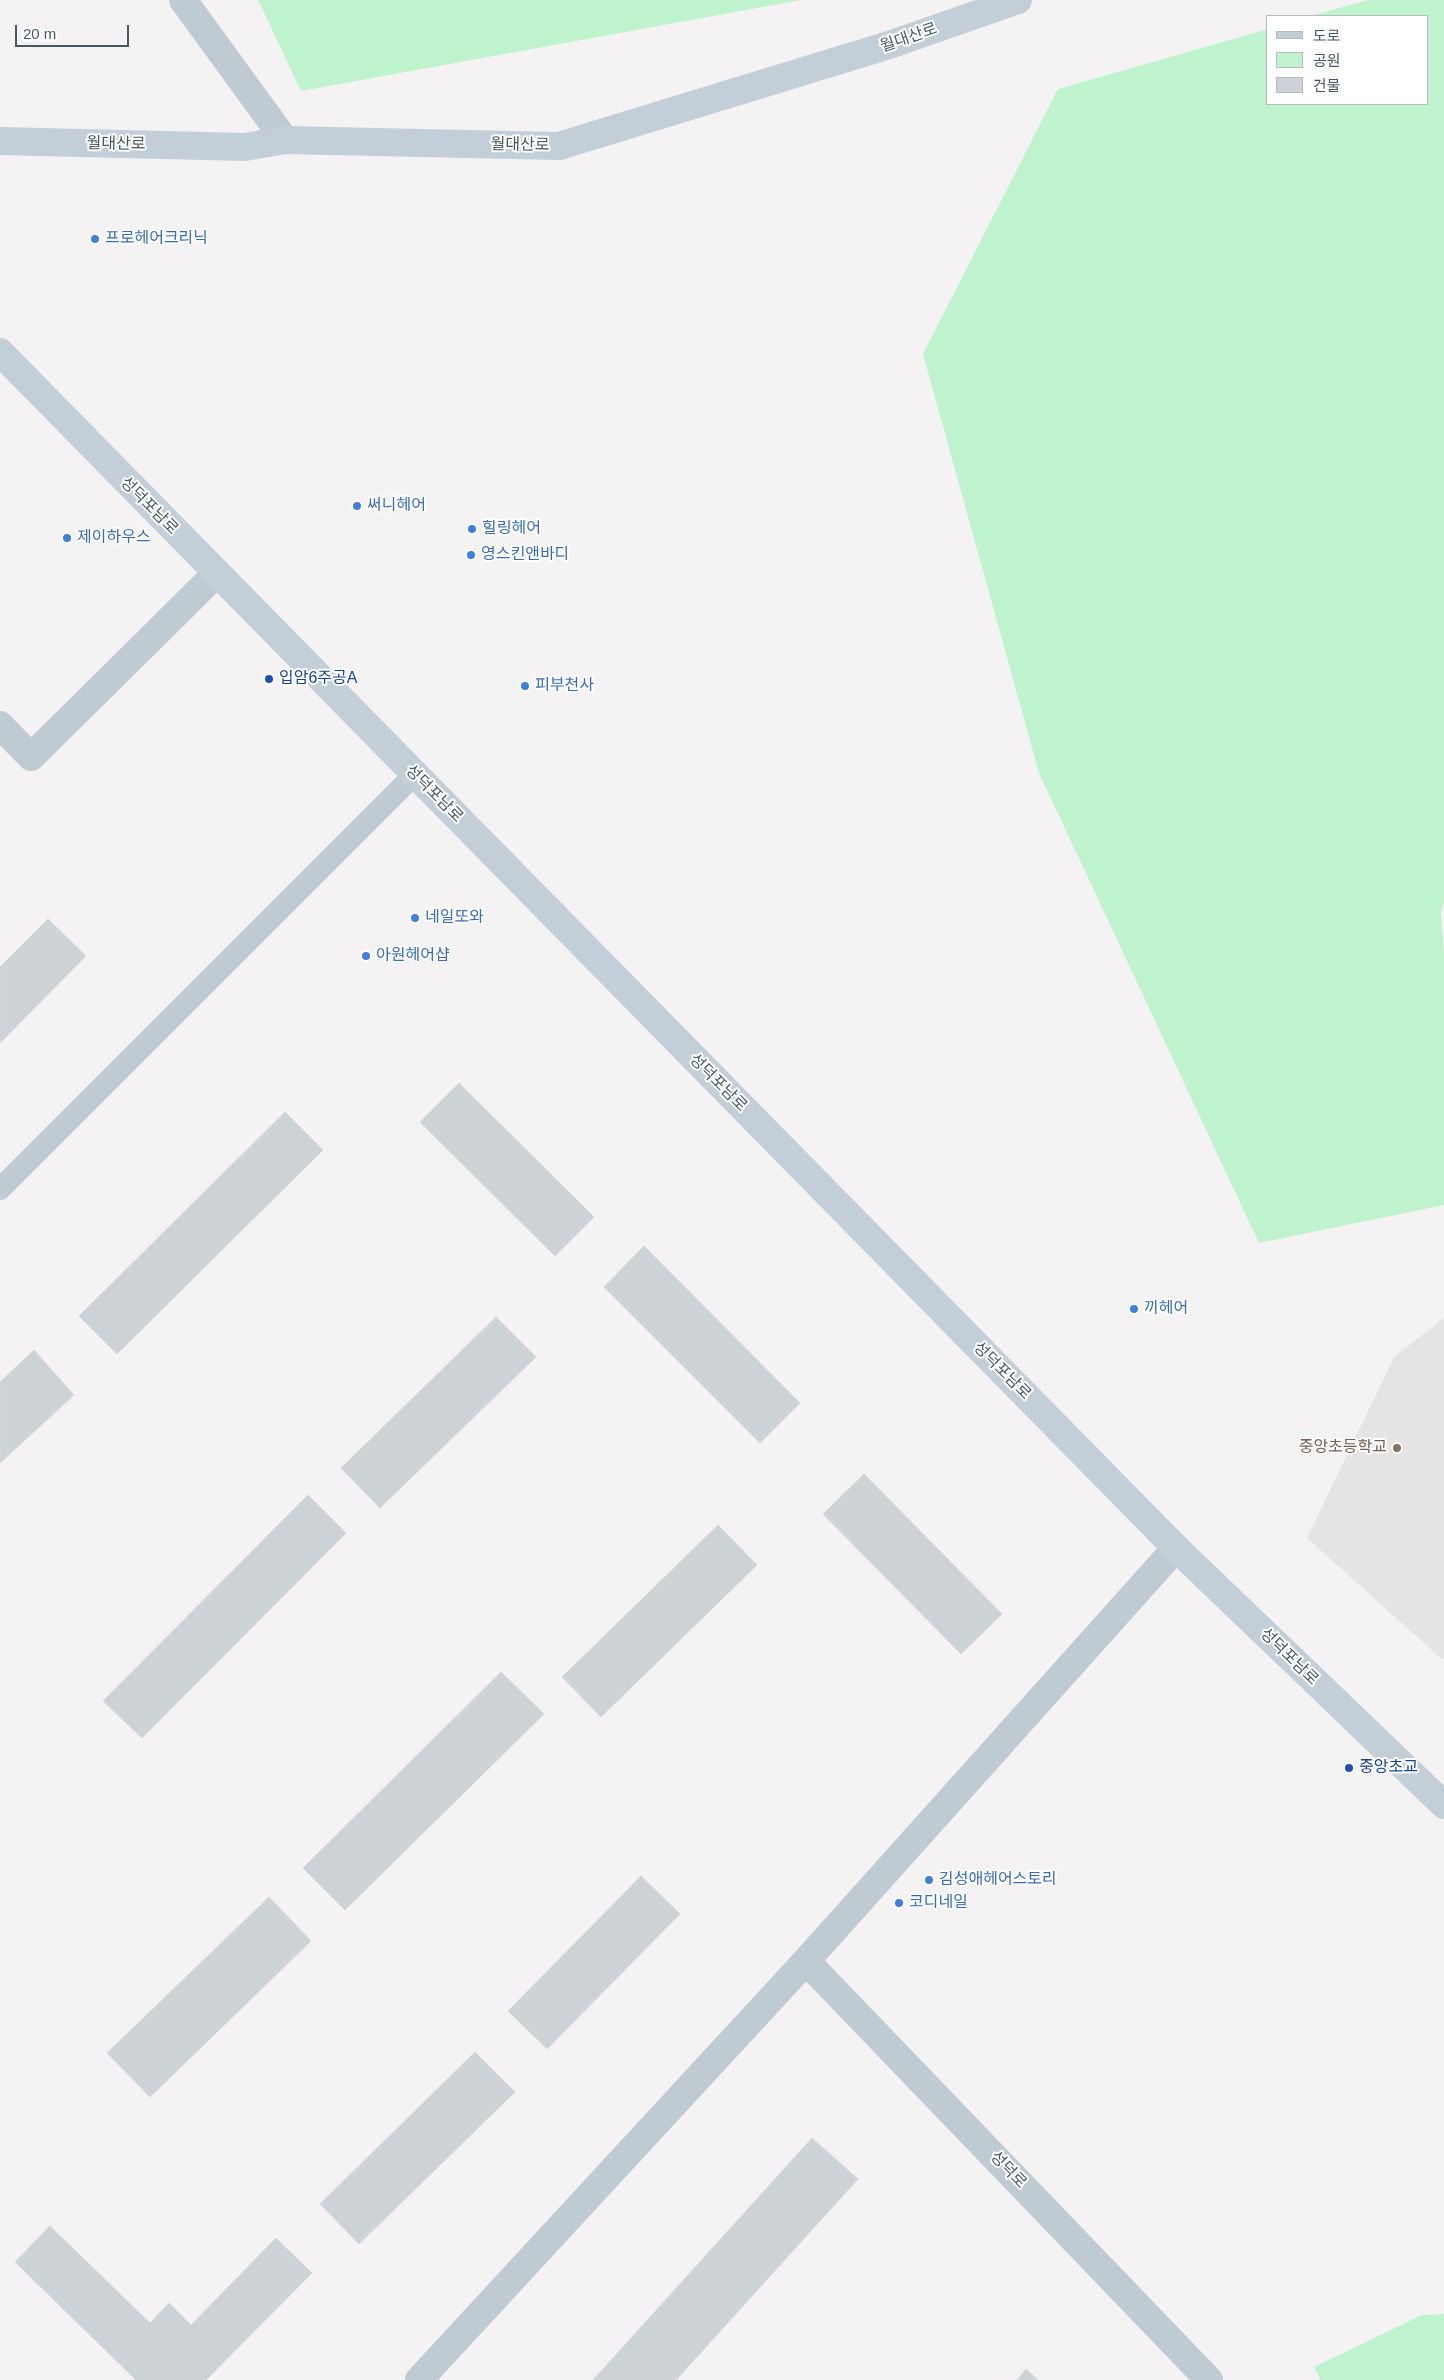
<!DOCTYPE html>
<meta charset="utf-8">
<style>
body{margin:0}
#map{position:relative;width:1444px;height:2380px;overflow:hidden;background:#f4f2f2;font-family:Arial,"Noto Sans KR",sans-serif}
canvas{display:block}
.legend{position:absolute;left:1266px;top:15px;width:162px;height:90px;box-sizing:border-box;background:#fff;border:1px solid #b6bcc0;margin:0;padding:6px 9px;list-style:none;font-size:15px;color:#485861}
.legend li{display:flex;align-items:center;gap:10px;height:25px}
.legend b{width:25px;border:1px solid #b6bcc0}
.scale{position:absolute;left:15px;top:25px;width:114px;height:22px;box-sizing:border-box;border:2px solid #485861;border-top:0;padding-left:6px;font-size:15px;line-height:18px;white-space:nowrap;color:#485861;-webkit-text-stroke:4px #fff;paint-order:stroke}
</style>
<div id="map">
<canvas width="1444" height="2380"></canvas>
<ul class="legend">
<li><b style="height:6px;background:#c2cfd9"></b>도로</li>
<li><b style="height:14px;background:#bff3cd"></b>공원</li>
<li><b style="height:14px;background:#cdd2d6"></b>건물</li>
</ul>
<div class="scale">20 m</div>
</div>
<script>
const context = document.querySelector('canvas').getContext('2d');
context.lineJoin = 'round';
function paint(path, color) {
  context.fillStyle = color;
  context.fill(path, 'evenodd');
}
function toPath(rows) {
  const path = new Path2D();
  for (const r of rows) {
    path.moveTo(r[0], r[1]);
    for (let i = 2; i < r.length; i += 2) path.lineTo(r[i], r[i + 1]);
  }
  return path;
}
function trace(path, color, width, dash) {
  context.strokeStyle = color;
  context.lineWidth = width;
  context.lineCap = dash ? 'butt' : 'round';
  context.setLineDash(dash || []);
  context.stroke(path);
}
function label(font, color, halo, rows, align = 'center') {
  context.font = font + ' Arial,"Noto Sans KR",sans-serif';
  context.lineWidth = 4;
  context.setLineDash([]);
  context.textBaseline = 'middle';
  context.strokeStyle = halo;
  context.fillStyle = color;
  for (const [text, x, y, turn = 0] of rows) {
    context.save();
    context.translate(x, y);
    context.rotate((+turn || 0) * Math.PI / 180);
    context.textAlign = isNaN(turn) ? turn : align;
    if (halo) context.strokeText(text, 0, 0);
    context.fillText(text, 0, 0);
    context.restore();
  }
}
paint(toPath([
 [1444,1318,1444,1661,1307,1538,1394,1357]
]), '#e5e3e4');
paint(toPath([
 [258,0,801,0,301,91],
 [1368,0,1444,0,1444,902,1441,913,1444,956,1444,1205,1259,1243,1039,773,923,354,1058,89,1268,29,1268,104,1428,104,1428,16,1311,16],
 [1444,2314,1444,2380,1321,2380,1314,2367,1422,2315]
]), '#bff3cd');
const building = toPath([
 [48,919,86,956,0,1043,0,967,48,919],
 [459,1083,594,1217,555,1256,420,1122,459,1083],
 [285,1112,323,1150,117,1354,79,1316,285,1112],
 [644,1246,800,1403,760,1443,604,1287,644,1246],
 [496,1317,536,1357,380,1508,341,1468,496,1317],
 [34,1350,74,1395,0,1463,0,1382,34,1350],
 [864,1474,1002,1614,961,1654,823,1514,864,1474],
 [308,1495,346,1533,142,1738,103,1701,308,1495],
 [718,1525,757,1565,601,1717,562,1677,718,1525],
 [501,1672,544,1714,345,1910,303,1868,501,1672],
 [641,1876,680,1914,547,2049,508,2011,641,1876],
 [269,1897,311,1941,150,2097,107,2053,269,1897],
 [475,2052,515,2092,359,2244,320,2204,475,2052],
 [812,2138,858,2179,676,2380,593,2380,812,2138],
 [50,2226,150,2323,169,2303,191,2325,276,2238,312,2273,206,2380,136,2380,15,2262,50,2226],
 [1026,2369,1038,2380,1017,2380,1026,2369]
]);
paint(building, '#cdd2d6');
trace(building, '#d5d8dd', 1);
trace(toPath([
 [0,1189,414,775]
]), '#bfcbd2', 22);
trace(toPath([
 [183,0,285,140],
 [0,725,31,757,216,574],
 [806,1961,1209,2380],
 [419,2380,806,1961,1176,1548]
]), '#bfcbd2', 28);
trace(toPath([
 [0,141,245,147,285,140,559,146,889,45,1018,0],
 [0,352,1176,1548,1444,1805]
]), '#c2cfd9', 28);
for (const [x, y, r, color] of [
 [95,239,5,"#3f7fe0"],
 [357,506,5,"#3f7fe0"],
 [472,529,5,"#3f7fe0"],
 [67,538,5,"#3f7fe0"],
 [471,555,5,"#3f7fe0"],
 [269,679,5,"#1a4fb4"],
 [525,686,5,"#3f7fe0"],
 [415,918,5,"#3f7fe0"],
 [366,956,5,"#3f7fe0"],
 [1134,1309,5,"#3f7fe0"],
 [1397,1448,5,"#8d6e63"],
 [1349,1768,5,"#1a4fb4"],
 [929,1880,5,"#3f7fe0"],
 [899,1903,5,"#3f7fe0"]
]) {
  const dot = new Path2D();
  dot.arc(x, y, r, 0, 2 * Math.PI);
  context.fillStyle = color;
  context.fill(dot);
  trace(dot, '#fff', 2);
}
label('16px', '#485861', '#fff', [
 ["월대산로",909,38,-19],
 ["월대산로",116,144,1],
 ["월대산로",520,145,1],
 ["성덕포남로",149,506,45],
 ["성덕포남로",434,794,45],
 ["성덕포남로",718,1083,45],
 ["성덕포남로",1002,1371,45],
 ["성덕포남로",1289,1657,44],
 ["성덕로",1008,2170,46]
]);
label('16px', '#366cbe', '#fff', [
 ["프로헤어크리닉",105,239],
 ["써니헤어",367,506],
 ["힐링헤어",482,529],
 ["제이하우스",77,538],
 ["영스킨앤바디",481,555],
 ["피부천사",535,686],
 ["네일또와",425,918],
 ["아원헤어샵",376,956],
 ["끼헤어",1144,1309],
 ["김성애헤어스토리",939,1880],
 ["코디네일",909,1903]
], 'left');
label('16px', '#164399', '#fff', [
 ["입암6주공A",279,679],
 ["중앙초교",1359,1768]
], 'left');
label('16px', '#785e54', '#fff', [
 ["중앙초등학교",1387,1448]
], 'right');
</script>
